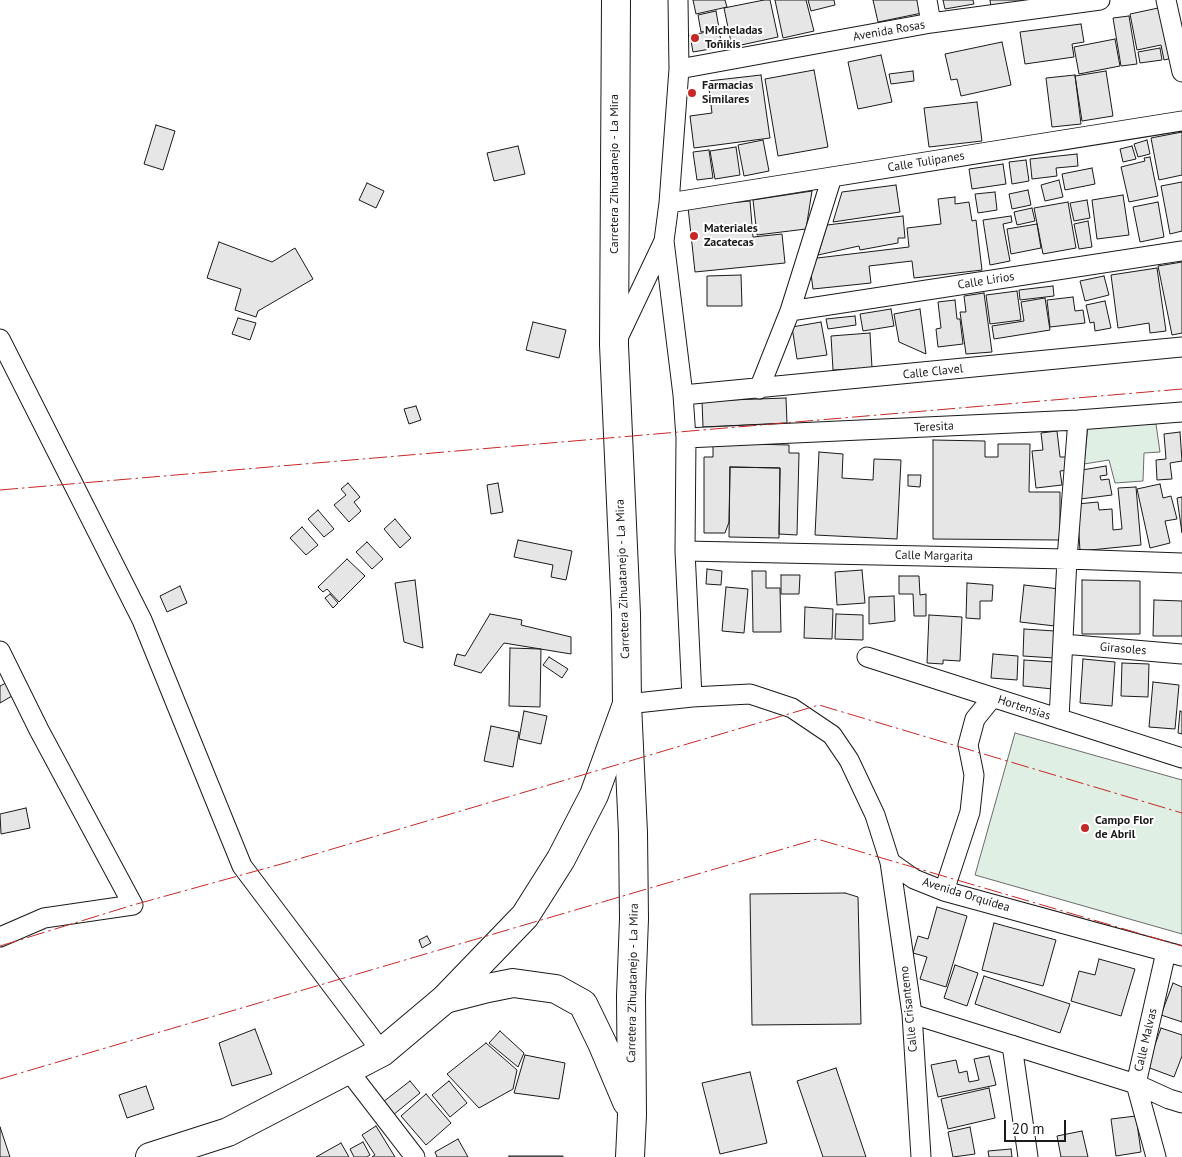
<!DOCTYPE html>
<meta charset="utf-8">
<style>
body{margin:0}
#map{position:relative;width:1182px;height:1157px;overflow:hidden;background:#fff;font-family:"PT Sans",sans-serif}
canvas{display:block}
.scale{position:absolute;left:1004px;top:1120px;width:62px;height:22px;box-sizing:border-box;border:2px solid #1a1a1a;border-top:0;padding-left:6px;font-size:15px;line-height:18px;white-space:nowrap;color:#1a1a1a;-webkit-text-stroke:4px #fff;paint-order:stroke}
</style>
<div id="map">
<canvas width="1182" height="1157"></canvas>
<div class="scale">20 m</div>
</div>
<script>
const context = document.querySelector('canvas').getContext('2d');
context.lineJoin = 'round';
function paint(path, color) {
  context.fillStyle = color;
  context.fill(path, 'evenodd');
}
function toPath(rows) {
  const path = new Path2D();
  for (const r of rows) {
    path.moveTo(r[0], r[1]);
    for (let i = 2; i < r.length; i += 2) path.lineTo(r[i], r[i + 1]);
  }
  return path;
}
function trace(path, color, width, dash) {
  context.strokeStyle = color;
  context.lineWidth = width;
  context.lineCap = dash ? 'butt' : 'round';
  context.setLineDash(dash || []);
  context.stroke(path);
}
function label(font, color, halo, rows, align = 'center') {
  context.font = font + ' "PT Sans",sans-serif';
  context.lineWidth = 4;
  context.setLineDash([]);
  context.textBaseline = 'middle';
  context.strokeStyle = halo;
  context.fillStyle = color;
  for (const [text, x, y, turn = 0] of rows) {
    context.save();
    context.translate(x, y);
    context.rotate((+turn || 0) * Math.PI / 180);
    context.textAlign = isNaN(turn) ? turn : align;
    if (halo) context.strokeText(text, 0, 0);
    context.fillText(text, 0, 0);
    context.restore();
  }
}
const green = toPath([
 [1156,424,1160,452,1144,453,1143,481,1115,483,1109,460,1084,464,1088,426,1156,424],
 [1015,733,1182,780,1182,934,975,875,1015,733]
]);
paint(green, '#e0efe3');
trace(green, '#6a6a6a', 1);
const building = toPath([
 [693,0,725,0,727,7,696,14,693,0],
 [764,0,770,0,778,37,732,47,724,8,764,0],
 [775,0,806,0,814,31,783,38,775,0],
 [808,0,834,0,835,5,811,11,808,0],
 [873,0,919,0,922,13,878,22,873,0],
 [943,0,973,0,974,4,945,9,943,0],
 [990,0,1026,0,991,7,990,0],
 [1163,7,1173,58,1164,60,1161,45,1137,50,1130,14,1163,7],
 [716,11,719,28,701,32,698,15,716,11],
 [1129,16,1137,64,1121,66,1113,18,1129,16],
 [1081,24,1084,42,1072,44,1074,57,1025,64,1020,32,1081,24],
 [719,30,722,47,693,52,690,35,719,30],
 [1115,39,1120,66,1079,74,1074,47,1115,39],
 [1002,42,1011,85,961,96,957,79,951,80,945,54,1002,42],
 [1160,48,1162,60,1140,63,1138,52,1160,48],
 [881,55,892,102,858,109,848,62,881,55],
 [814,70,828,147,778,156,765,79,814,70],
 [913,71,914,81,891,84,889,74,913,71],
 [1106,71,1113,116,1082,121,1075,76,1106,71],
 [761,75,770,138,694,148,690,116,712,113,708,81,761,75],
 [1075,75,1081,124,1052,127,1046,78,1075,75],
 [977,102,982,141,929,147,924,108,977,102],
 [156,125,175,131,163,170,144,164,156,125],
 [1182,132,1182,175,1159,180,1151,138,1182,132],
 [763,140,769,171,744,176,738,145,763,140],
 [1147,140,1150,154,1138,157,1134,144,1147,140],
 [518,146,525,174,494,181,487,153,518,146],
 [1132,146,1136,159,1123,162,1120,149,1132,146],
 [736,147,740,175,715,179,710,151,736,147],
 [709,150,713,178,697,180,693,152,709,150],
 [1077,154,1078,166,1056,168,1057,176,1032,179,1030,159,1077,154],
 [1150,157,1158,196,1129,202,1121,167,1145,161,1144,158,1150,157],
 [1026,160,1029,181,1012,184,1009,162,1026,160],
 [1003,164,1006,184,972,189,969,169,1003,164],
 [1092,168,1095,184,1065,190,1062,174,1092,168],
 [1059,180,1063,197,1045,201,1041,185,1059,180],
 [1182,182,1182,231,1170,234,1161,186,1182,182],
 [367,183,384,191,376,208,359,200,367,183],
 [896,185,900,212,833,222,842,192,896,185],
 [1028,190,1031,205,1012,209,1009,194,1028,190],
 [812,191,806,229,757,235,753,200,812,191],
 [995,192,997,210,978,213,975,194,995,192],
 [1123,195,1129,235,1097,239,1092,200,1123,195],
 [955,197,955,204,969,202,972,221,976,220,982,270,914,278,912,261,869,266,871,283,813,289,809,259,909,247,907,228,941,224,938,199,955,197],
 [1087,200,1090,218,1074,221,1070,203,1087,200],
 [750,201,753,237,782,234,785,263,695,272,688,207,750,201],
 [1068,202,1076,248,1043,254,1034,208,1068,202],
 [1158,202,1164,237,1140,242,1133,207,1158,202],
 [1032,208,1035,221,1017,225,1014,212,1032,208],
 [903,216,905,238,898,238,898,243,860,250,859,246,818,255,827,225,903,216],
 [1011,216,1012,222,1003,224,1010,261,990,265,983,220,1011,216],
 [1088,221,1092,247,1079,249,1074,224,1088,221],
 [1037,224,1041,248,1011,254,1007,229,1037,224],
 [219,242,272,262,295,248,313,279,258,311,256,317,235,310,241,289,207,278,219,242],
 [1182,262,1182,333,1172,335,1158,266,1182,262],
 [1157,268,1166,331,1150,333,1149,323,1118,328,1111,275,1157,268],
 [741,275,742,306,707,306,707,276,741,275],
 [1104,276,1109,295,1085,301,1080,281,1104,276],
 [1053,286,1054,296,1020,300,1019,290,1053,286],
 [1017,291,1021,320,990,324,986,295,1017,291],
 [984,293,992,352,966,354,960,312,966,312,964,296,984,293],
 [1073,297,1075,311,1083,310,1085,323,1050,327,1047,300,1073,297],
 [1045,298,1050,330,994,339,992,326,1024,321,1021,302,1045,298],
 [955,300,957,319,960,319,963,344,938,347,936,329,941,328,938,302,955,300],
 [1105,301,1111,328,1095,331,1094,322,1090,323,1086,305,1105,301],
 [891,309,894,326,863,331,860,314,891,309],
 [920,309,926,354,899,342,894,314,920,309],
 [855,316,856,325,828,329,826,319,855,316],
 [238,318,256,323,250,340,232,334,238,318],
 [533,322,566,330,559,358,526,350,533,322],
 [821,322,827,355,797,359,792,327,821,322],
 [870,333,872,368,833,370,831,336,870,333],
 [786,398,787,423,703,427,702,401,786,398],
 [416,406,421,420,409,424,404,409,416,406],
 [1057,431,1060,457,1068,457,1069,470,1060,471,1062,485,1036,488,1032,451,1043,450,1041,433,1057,431],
 [1180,432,1182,461,1170,463,1172,479,1157,480,1156,460,1166,459,1164,434,1180,432],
 [933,440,985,441,985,457,998,457,998,444,1030,444,1029,492,1060,492,1060,540,933,539,933,440],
 [713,443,789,445,789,453,799,453,797,535,779,534,780,468,730,467,729,522,725,533,704,533,704,457,713,457,713,443],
 [819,452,843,454,842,478,873,480,874,459,901,460,897,539,815,535,819,452],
 [1106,466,1107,475,1100,476,1101,480,1109,479,1112,495,1080,499,1076,471,1106,466],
 [730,467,780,468,779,538,729,537,730,467],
 [908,475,921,475,920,487,908,486,908,475],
 [348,483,360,497,354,502,361,511,349,522,334,505,346,495,341,489,348,483],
 [498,483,503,512,491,514,487,485,498,483],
 [1160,484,1163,498,1171,496,1177,519,1165,521,1170,543,1150,548,1137,489,1160,484],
 [1136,487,1141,545,1080,551,1077,504,1098,502,1099,510,1112,509,1113,530,1122,529,1118,488,1136,487],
 [1182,497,1182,533,1177,498,1182,497],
 [318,510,334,529,324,537,308,519,318,510],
 [395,519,411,538,400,548,384,529,395,519],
 [302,527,318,545,306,555,290,538,302,527],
 [518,540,572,551,566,580,551,577,553,565,514,557,518,540],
 [367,542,383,559,372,569,356,552,367,542],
 [347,559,365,576,339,602,327,589,323,592,318,587,347,559],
 [707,569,722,571,721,585,706,584,707,569],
 [862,570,865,603,837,605,835,572,862,570],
 [752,571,766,571,766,588,780,588,781,632,753,632,752,571],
 [781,575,800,575,799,594,781,594,781,575],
 [899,576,919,576,920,595,926,594,926,616,914,616,913,594,899,594,899,576],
 [415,580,423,648,404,642,395,583,415,580],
 [1082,580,1140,581,1140,634,1082,634,1082,580],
 [967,583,993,585,992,601,980,601,980,619,966,618,967,583],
 [1024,585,1060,589,1055,626,1020,622,1024,585],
 [180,586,187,603,167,612,160,596,180,586],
 [726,587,748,589,744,633,722,631,726,587],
 [330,594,338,603,333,608,325,598,330,594],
 [894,596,895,621,869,624,869,597,894,596],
 [1154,600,1182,601,1182,636,1153,636,1154,600],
 [805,607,833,609,832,639,804,638,805,607],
 [490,614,522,620,521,625,571,637,571,654,504,643,481,673,454,665,457,654,465,656,490,614],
 [836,614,863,615,863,640,835,639,836,614],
 [929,615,962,617,960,661,943,660,943,664,927,663,929,615],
 [1024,629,1055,631,1054,658,1023,656,1024,629],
 [510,648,541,649,540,707,509,706,510,648],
 [993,654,1018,656,1017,680,991,678,993,654],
 [549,657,568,669,562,678,543,665,549,657],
 [1083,659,1115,662,1112,706,1080,703,1083,659],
 [1024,660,1054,662,1053,689,1023,686,1024,660],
 [1122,663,1149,664,1148,697,1121,696,1122,663],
 [1153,682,1179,685,1175,729,1149,727,1153,682],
 [6,683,12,696,0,703,0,686,6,683],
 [524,711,547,716,541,744,519,739,524,711],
 [1180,711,1182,712,1182,734,1178,733,1180,711],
 [491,726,519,732,513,767,484,761,491,726],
 [26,808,30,828,1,834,0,814,26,808],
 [845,893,858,897,861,1024,752,1025,750,894,845,893],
 [937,907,967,916,946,987,920,979,927,957,913,953,918,936,928,939,937,907],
 [994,923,1056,940,1043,986,982,970,994,923],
 [427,936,431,943,422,948,419,940,427,936],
 [1099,959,1135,969,1121,1016,1071,1001,1079,971,1095,975,1099,959],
 [955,965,978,973,967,1006,944,998,955,965],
 [984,976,1070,1004,1060,1033,975,1004,984,976],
 [1173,983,1182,987,1182,1022,1161,1015,1173,983],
 [1161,1028,1182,1035,1182,1056,1174,1077,1147,1067,1161,1028],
 [255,1029,272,1074,232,1086,219,1043,255,1029],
 [500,1031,524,1053,518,1067,489,1043,500,1031],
 [486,1043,517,1070,513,1089,479,1108,447,1074,486,1043],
 [525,1055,565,1063,559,1099,514,1093,525,1055],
 [989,1056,996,1085,938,1097,931,1065,956,1060,959,1073,967,1071,969,1082,979,1080,974,1059,989,1056],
 [836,1068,866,1157,823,1157,797,1081,836,1068],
 [750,1072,767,1143,720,1154,702,1083,750,1072],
 [410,1081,420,1093,393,1115,383,1102,410,1081],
 [449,1081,467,1103,450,1117,432,1095,449,1081],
 [146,1086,154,1109,127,1118,119,1095,146,1086],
 [989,1088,995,1118,948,1129,941,1099,989,1088],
 [426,1094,451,1123,426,1145,401,1116,426,1094],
 [1136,1116,1141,1152,1116,1156,1111,1119,1136,1116],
 [376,1126,395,1157,372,1157,375,1155,362,1135,376,1126],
 [0,1127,10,1157,0,1157,0,1127],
 [970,1127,975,1154,953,1157,948,1132,970,1127],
 [1082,1131,1088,1157,1061,1157,1057,1136,1082,1131],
 [458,1139,468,1157,437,1157,435,1152,458,1139],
 [363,1142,370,1155,367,1157,354,1157,350,1149,363,1142],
 [341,1143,349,1157,316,1157,341,1143],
 [1011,1149,1012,1157,989,1157,988,1151,1011,1149],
 [509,1156,563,1156,563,1157,509,1157,509,1156]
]);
paint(building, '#e6e6e6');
trace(building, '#1a1a1a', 1);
const street = toPath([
 [927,0,931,23],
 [1166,0,1182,72],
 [679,69,931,23,1100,0],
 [669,203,1182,121],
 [664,241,683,395,686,438,685,551,692,697],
 [790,311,1182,251],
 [0,339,142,620,242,866,382,1052],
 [617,340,664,241,669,203,679,69,678,0],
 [759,389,790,311,832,177],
 [683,395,1182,347],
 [686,438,1078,420,1182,412],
 [685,551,1067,559,1182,563],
 [1063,644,1182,654],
 [0,651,39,730,133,905,44,918,0,937],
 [867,657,1182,758],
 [627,704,692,697,750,694,792,708,832,735,849,760,875,815,890,862,914,879,944,891,1182,956],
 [1059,719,1067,559,1078,420],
 [890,862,912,1014,921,1157],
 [944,891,970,812,974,775,968,745,975,719,992,698],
 [912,1014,1136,1084,1169,1099,1182,1103],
 [1012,1045,1028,1157],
 [348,1070,415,1157],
 [1156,1157,1136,1084,1166,952]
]);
const primary = toPath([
 [150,1157,228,1132,382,1052,445,999,525,916,561,859,594,795,627,704]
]);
const highway = toPath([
 [616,0,614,345,626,614,627,704,633,833,634,919,631,996,632,1115,630,1157],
 [445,999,488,988,513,983,556,989,583,1004,602,1043,627,1102]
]);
trace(street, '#1a1a1a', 21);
trace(primary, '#1a1a1a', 30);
trace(highway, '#1a1a1a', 30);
trace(street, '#fff', 19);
trace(primary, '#fff', 28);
trace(highway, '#fff', 28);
trace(toPath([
 [0,490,1182,389],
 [0,946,133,905,285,863,819,705,1182,813],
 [0,1079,817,839,1182,946]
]), '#c62828', 1, [18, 4, 2.5, 4]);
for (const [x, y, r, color] of [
 [695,38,5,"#c62828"],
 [692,93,5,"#c62828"],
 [694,236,5,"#c62828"],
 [1085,828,5,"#c62828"]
]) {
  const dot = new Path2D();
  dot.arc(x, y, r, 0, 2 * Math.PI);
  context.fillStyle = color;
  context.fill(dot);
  trace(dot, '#fff', 2);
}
label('bold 12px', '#1a1a1a', '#fff', [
 ["Micheladas",705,31],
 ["Toñikis",705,45],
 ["Farmacias",702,86],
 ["Similares",702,100],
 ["Materiales",704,229],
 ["Zacatecas",704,243],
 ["Campo Flor",1095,821],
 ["de Abril",1095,835]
], 'left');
label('12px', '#1a1a1a', '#fff', [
 ["Avenida Rosas",889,31,-10],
 ["Calle Tulipanes",926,162,-9],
 ["Carretera Zihuatanejo - La Mira",615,174,-90],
 ["Calle Lirios",986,281,-9],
 ["Calle Clavel",933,372,-6],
 ["Teresita",934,427,-3],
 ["Calle Margarita",934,556,1],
 ["Carretera Zihuatanejo - La Mira",623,579,-92],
 ["Girasoles",1123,649,5],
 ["Hortensias",1024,708,18],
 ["Avenida Orquídea",966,895,17],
 ["Carretera Zihuatanejo - La Mira",633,983,-89],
 ["Calle Crisantemo",909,1009,-96],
 ["Calle Malvas",1146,1040,-77]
]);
</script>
